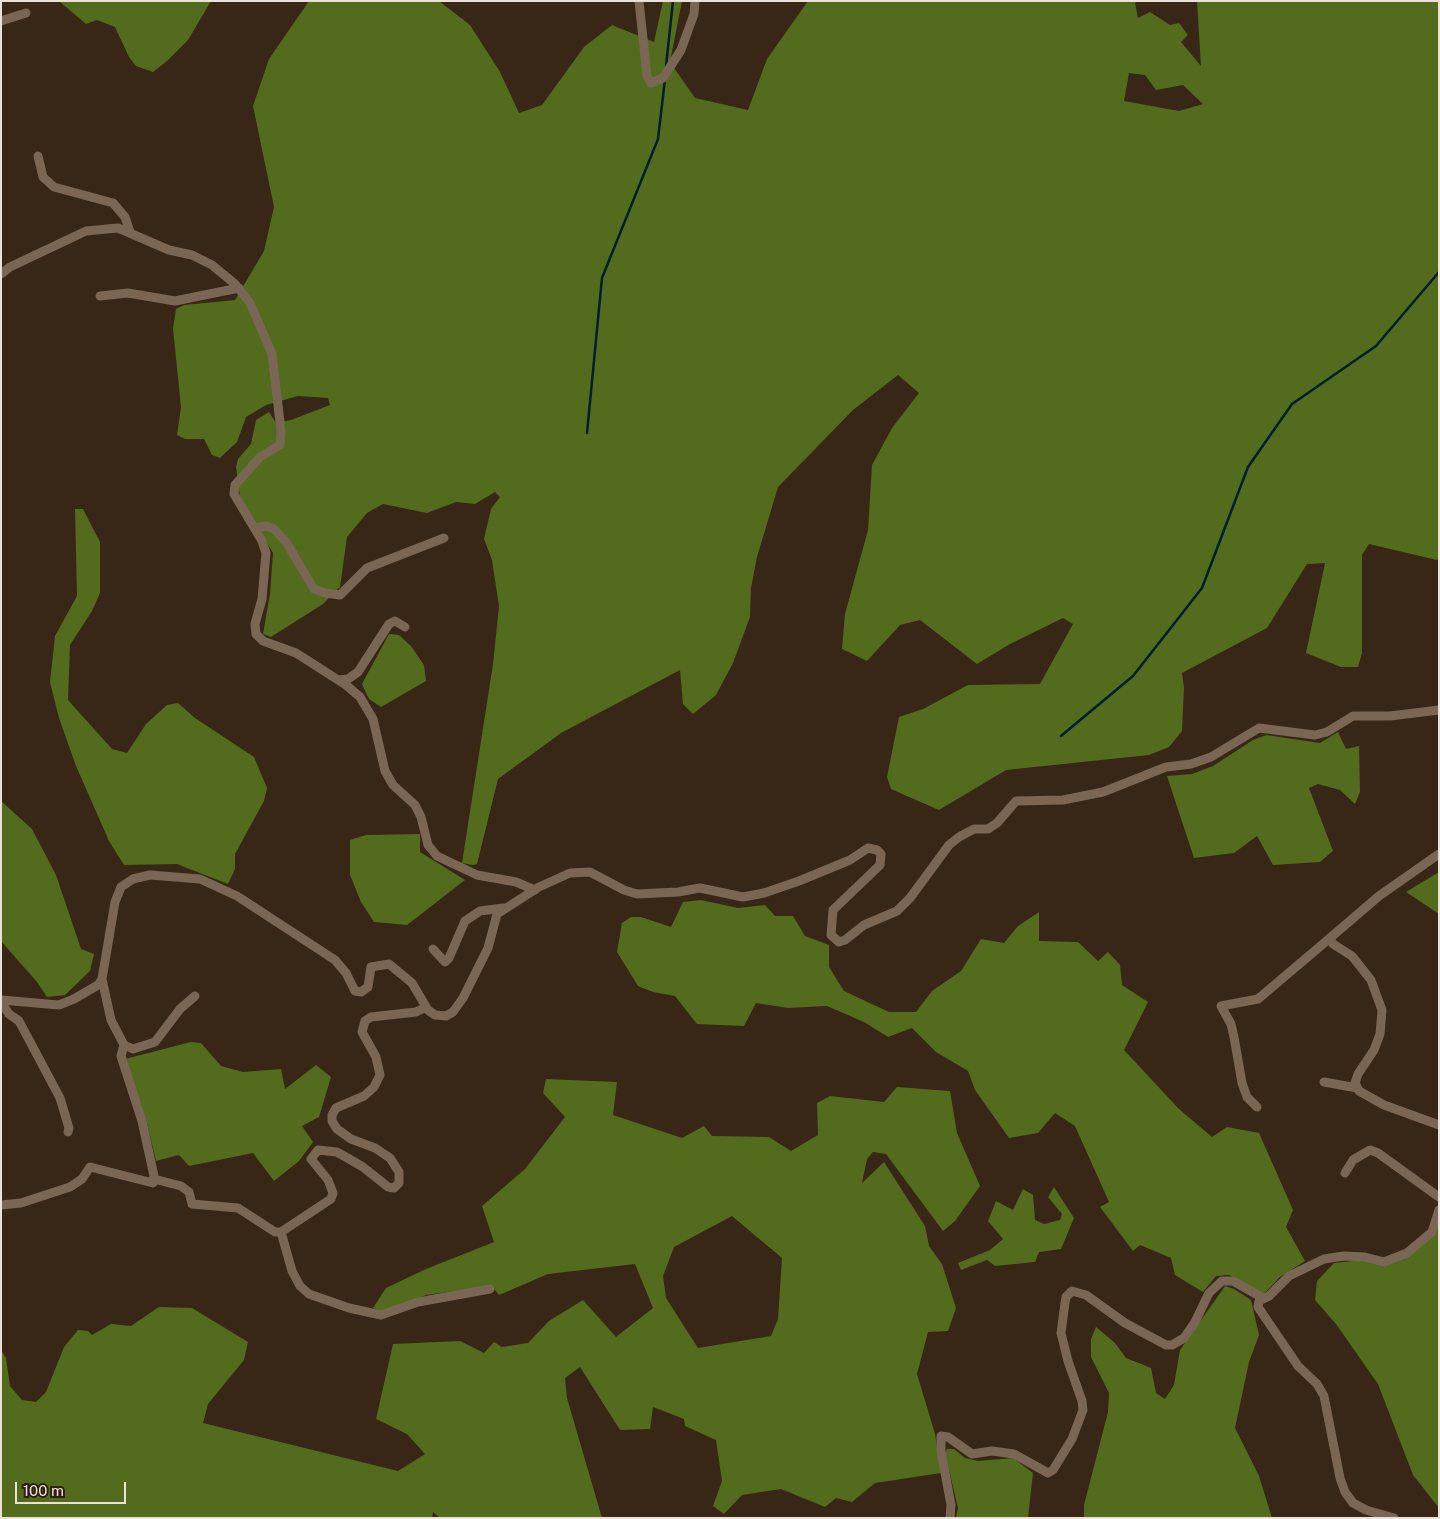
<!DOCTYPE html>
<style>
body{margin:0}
#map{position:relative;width:1440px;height:1519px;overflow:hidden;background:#382717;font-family:"Public Sans",sans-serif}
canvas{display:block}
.frame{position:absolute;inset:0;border:2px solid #ece1d7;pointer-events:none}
.scale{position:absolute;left:15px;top:1482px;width:111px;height:22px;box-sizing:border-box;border:2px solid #ece1d7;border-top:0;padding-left:6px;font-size:15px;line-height:18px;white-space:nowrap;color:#ece1d7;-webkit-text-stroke:4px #2d1e0e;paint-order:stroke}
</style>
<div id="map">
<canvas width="1440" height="1519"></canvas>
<div class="frame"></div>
<div class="scale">100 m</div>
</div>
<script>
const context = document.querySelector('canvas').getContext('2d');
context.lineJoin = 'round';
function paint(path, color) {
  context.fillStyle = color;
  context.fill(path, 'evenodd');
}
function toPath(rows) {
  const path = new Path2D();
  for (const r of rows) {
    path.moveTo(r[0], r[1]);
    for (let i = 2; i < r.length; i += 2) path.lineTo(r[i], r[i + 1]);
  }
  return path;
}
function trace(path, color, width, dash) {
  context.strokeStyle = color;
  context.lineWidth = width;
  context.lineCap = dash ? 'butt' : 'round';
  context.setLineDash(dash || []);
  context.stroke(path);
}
paint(toPath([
 [59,1,211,1,188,40,167,61,153,72,136,66,129,57,115,27,97,20,86,24],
 [309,1,439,1,470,25,500,72,519,113,542,105,584,47,612,25,654,42,663,1,682,1,670,62,695,98,748,110,767,59,808,1,1138,1,1135,3,1138,18,1150,12,1170,25,1179,23,1188,35,1181,42,1201,66,1197,1,1439,1,1439,558,1437,560,1369,544,1362,555,1362,653,1358,667,1341,667,1306,653,1325,563,1307,564,1267,628,1182,673,1184,688,1182,731,1169,747,1149,755,1006,770,939,810,891,789,887,777,899,717,923,709,968,685,1040,684,1073,624,1063,618,1010,644,977,664,920,620,900,625,867,661,842,649,845,614,868,530,872,465,892,428,919,393,898,375,853,410,778,487,757,557,751,588,750,617,733,663,716,695,693,714,683,704,680,670,561,733,498,779,477,864,473,865,462,863,493,664,499,606,492,560,484,539,491,509,500,497,495,492,475,504,456,502,427,513,383,504,367,513,347,537,340,587,323,604,271,637,263,634,270,594,273,553,240,496,236,467,238,459,251,444,256,420,269,412,276,423,291,420,330,405,328,398,298,396,266,405,246,417,237,442,220,458,212,455,204,439,185,439,177,435,181,407,173,329,176,309,184,305,235,300,264,251,274,207,253,106,269,59],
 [1129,73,1145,75,1156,90,1183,85,1203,104,1179,111,1124,101],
 [75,509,83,509,100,542,100,593,92,611,70,645,68,700,112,749,127,753,146,724,167,705,178,703,195,718,254,757,267,788,264,801,235,854,235,869,228,884,177,864,124,865,109,841,76,766,59,718,50,682,55,636,77,596],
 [389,634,399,635,411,646,424,665,426,681,381,707,369,699,362,684],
 [1338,732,1346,749,1359,746,1360,792,1355,804,1340,790,1318,784,1309,788,1333,851,1320,862,1273,865,1257,836,1234,853,1194,858,1167,776,1192,774,1213,766,1253,740,1266,735,1320,743],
 [1,801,32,829,56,875,81,949,94,954,90,971,65,995,47,997,37,982,1,941],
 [420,834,420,852,465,880,407,925,374,922,361,902,350,875,350,840,366,835],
 [1439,872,1439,914,1406,892],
 [701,900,738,908,765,905,775,916,793,916,805,936,829,945,829,967,844,991,889,1012,916,1012,932,991,961,971,981,939,1004,943,1018,926,1039,912,1039,941,1078,942,1098,961,1108,952,1120,965,1122,985,1148,1002,1124,1050,1179,1109,1212,1137,1227,1127,1259,1133,1293,1210,1286,1227,1305,1261,1280,1277,1264,1294,1229,1275,1216,1276,1203,1292,1175,1275,1171,1258,1140,1245,1133,1251,1100,1207,1109,1202,1075,1126,1055,1113,1038,1133,1009,1138,975,1090,968,1071,936,1052,912,1028,888,1037,864,1022,827,1006,788,1008,756,1003,744,1026,697,1024,675,996,653,992,638,986,617,952,622,923,631,917,641,917,671,927,683,902],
 [191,1042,201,1043,221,1066,243,1072,281,1069,285,1089,316,1065,331,1077,319,1117,302,1126,313,1142,299,1161,274,1181,253,1153,189,1166,179,1155,156,1161,147,1123,125,1059],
 [546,1079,617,1082,613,1115,682,1138,704,1126,712,1136,769,1137,791,1151,818,1135,817,1103,830,1096,884,1102,897,1087,950,1091,957,1133,980,1186,955,1221,943,1231,886,1154,873,1152,867,1159,862,1183,884,1162,925,1226,929,1246,942,1264,956,1308,948,1331,928,1332,917,1374,935,1434,941,1473,875,1483,852,1502,836,1498,825,1507,781,1489,742,1495,724,1514,713,1506,722,1481,716,1440,685,1426,684,1419,653,1407,650,1429,620,1430,580,1367,565,1378,567,1398,602,1518,440,1518,433,1512,432,1518,1,1518,1,1350,6,1358,10,1386,22,1400,36,1402,46,1392,64,1347,78,1330,88,1331,92,1335,111,1324,131,1326,159,1307,192,1308,248,1342,244,1360,208,1404,203,1423,398,1471,425,1454,407,1434,376,1419,393,1344,460,1341,484,1353,494,1342,502,1347,528,1343,549,1321,583,1300,616,1337,653,1308,635,1264,548,1274,499,1295,492,1286,426,1295,382,1312,373,1308,386,1288,426,1269,494,1242,482,1206,525,1169,565,1117,543,1093],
 [732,1216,782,1258,778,1319,771,1336,698,1348,666,1298,663,1276,674,1247],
 [1054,1187,1074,1218,1061,1249,1039,1252,1035,1262,995,1266,987,1260,961,1270,958,1263,990,1250,1003,1239,988,1221,996,1201,1013,1210,1023,1189,1033,1195,1035,1220,1044,1224,1060,1220,1062,1214,1048,1197],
 [1439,1221,1439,1508,1413,1475,1378,1384,1336,1324,1315,1300,1317,1281,1334,1263,1407,1255],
 [1225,1286,1234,1289,1251,1300,1259,1335,1249,1362,1235,1428,1259,1476,1272,1518,1084,1518,1084,1505,1108,1412,1109,1393,1091,1357,1091,1339,1096,1327,1115,1343,1126,1358,1151,1368,1156,1393,1165,1399,1174,1385,1180,1350],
 [947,1449,954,1449,965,1458,978,1461,1013,1458,1033,1473,1028,1518,956,1518,958,1508,945,1453]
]), '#526b1c');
trace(toPath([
 [666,66,673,1],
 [587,433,602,278,658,139,665,79],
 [1061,736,1133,676,1202,588,1248,467,1292,404,1376,346,1439,272]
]), '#051d2d', 2.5);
trace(toPath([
 [639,1,647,76,651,83,663,78,681,50,694,14,695,1],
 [1,21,26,13],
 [38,156,43,177,54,187,113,203,125,217,130,232],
 [1,274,10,267,86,231,118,228,169,250,192,255,212,265,235,284,250,303,272,354,281,431,280,445,260,457,235,485,234,494,262,541,266,553,262,599,255,624,256,634,263,641,296,653,346,685,360,697,373,719,385,771,393,785,415,805,421,817,428,845,437,856,477,875,516,882,535,890],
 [100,296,128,293,175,301,239,288],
 [255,528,266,526,274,529,286,542,314,589,325,593,340,595,367,568,444,538],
 [339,680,348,679,358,672,389,624,395,621,405,627],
 [1439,854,1379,896,1330,938,1333,944,1352,956,1371,980,1382,1010,1380,1034,1374,1050,1358,1074,1355,1083,1359,1091,1384,1105,1439,1125],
 [433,949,445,962,449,958,465,921,480,911,503,908],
 [1,1000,59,1005,74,999,98,985,102,979,115,902,121,887,133,879,150,875,200,879,237,896,335,960,346,973,355,991,361,992,368,987,371,967,389,964,412,983,428,1010,435,1015,446,1016,453,1012,463,998,488,948,497,914,539,887,570,873,590,872,624,890,637,894,678,892,700,888,743,897,764,893,799,881,850,860,868,848,877,850,881,854,880,865,833,910,831,935,839,942,845,940,864,925,897,911,910,898,949,845,959,837,974,829,988,829,997,823,1016,801,1063,800,1103,792,1166,767,1191,764,1211,757,1259,728,1315,735,1327,732,1353,716,1390,716,1439,710],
 [1,1002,9,1014,19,1021,60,1098,69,1128,68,1132],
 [426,1007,416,1012,371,1017,365,1021,362,1032,376,1057,380,1075,374,1087,364,1096,336,1108,332,1115,332,1121,337,1129,351,1139,375,1148,390,1158,399,1172,399,1183,394,1188,388,1187,363,1167,337,1152,318,1150,311,1159,328,1180,333,1193,331,1199,281,1232,292,1271,300,1286,309,1294,349,1308,381,1315,418,1302,490,1289],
 [124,1045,133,1049,155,1042,180,1009,195,996],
 [1324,1082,1357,1088],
 [1257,1107,1247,1097,1242,1083,1234,1037,1231,1024,1221,1006,1258,999,1330,938],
 [1345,1173,1353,1160,1370,1150,1378,1153,1439,1197],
 [154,1179,181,1186,189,1192,192,1204,238,1208,275,1232,281,1232],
 [1,1205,21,1203,70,1187,82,1179,90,1167,153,1183,154,1176,142,1121,121,1056,124,1045,111,1020,102,979],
 [950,1518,951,1505,941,1451,941,1436,948,1437,972,1454,992,1451,1014,1454,1048,1473,1053,1470,1072,1439,1083,1410,1082,1401,1068,1361,1061,1333,1065,1303,1066,1297,1072,1291,1086,1295,1125,1323,1166,1345,1172,1345,1184,1338,1195,1322,1209,1293,1222,1281,1233,1281,1263,1298],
 [1394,1518,1366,1510,1353,1503,1345,1492,1340,1478,1324,1396,1317,1384,1298,1366,1258,1307,1259,1301,1269,1296,1289,1276,1324,1259,1344,1256,1365,1257,1384,1262,1407,1253,1432,1232,1439,1210]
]), '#796654', 9);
</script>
